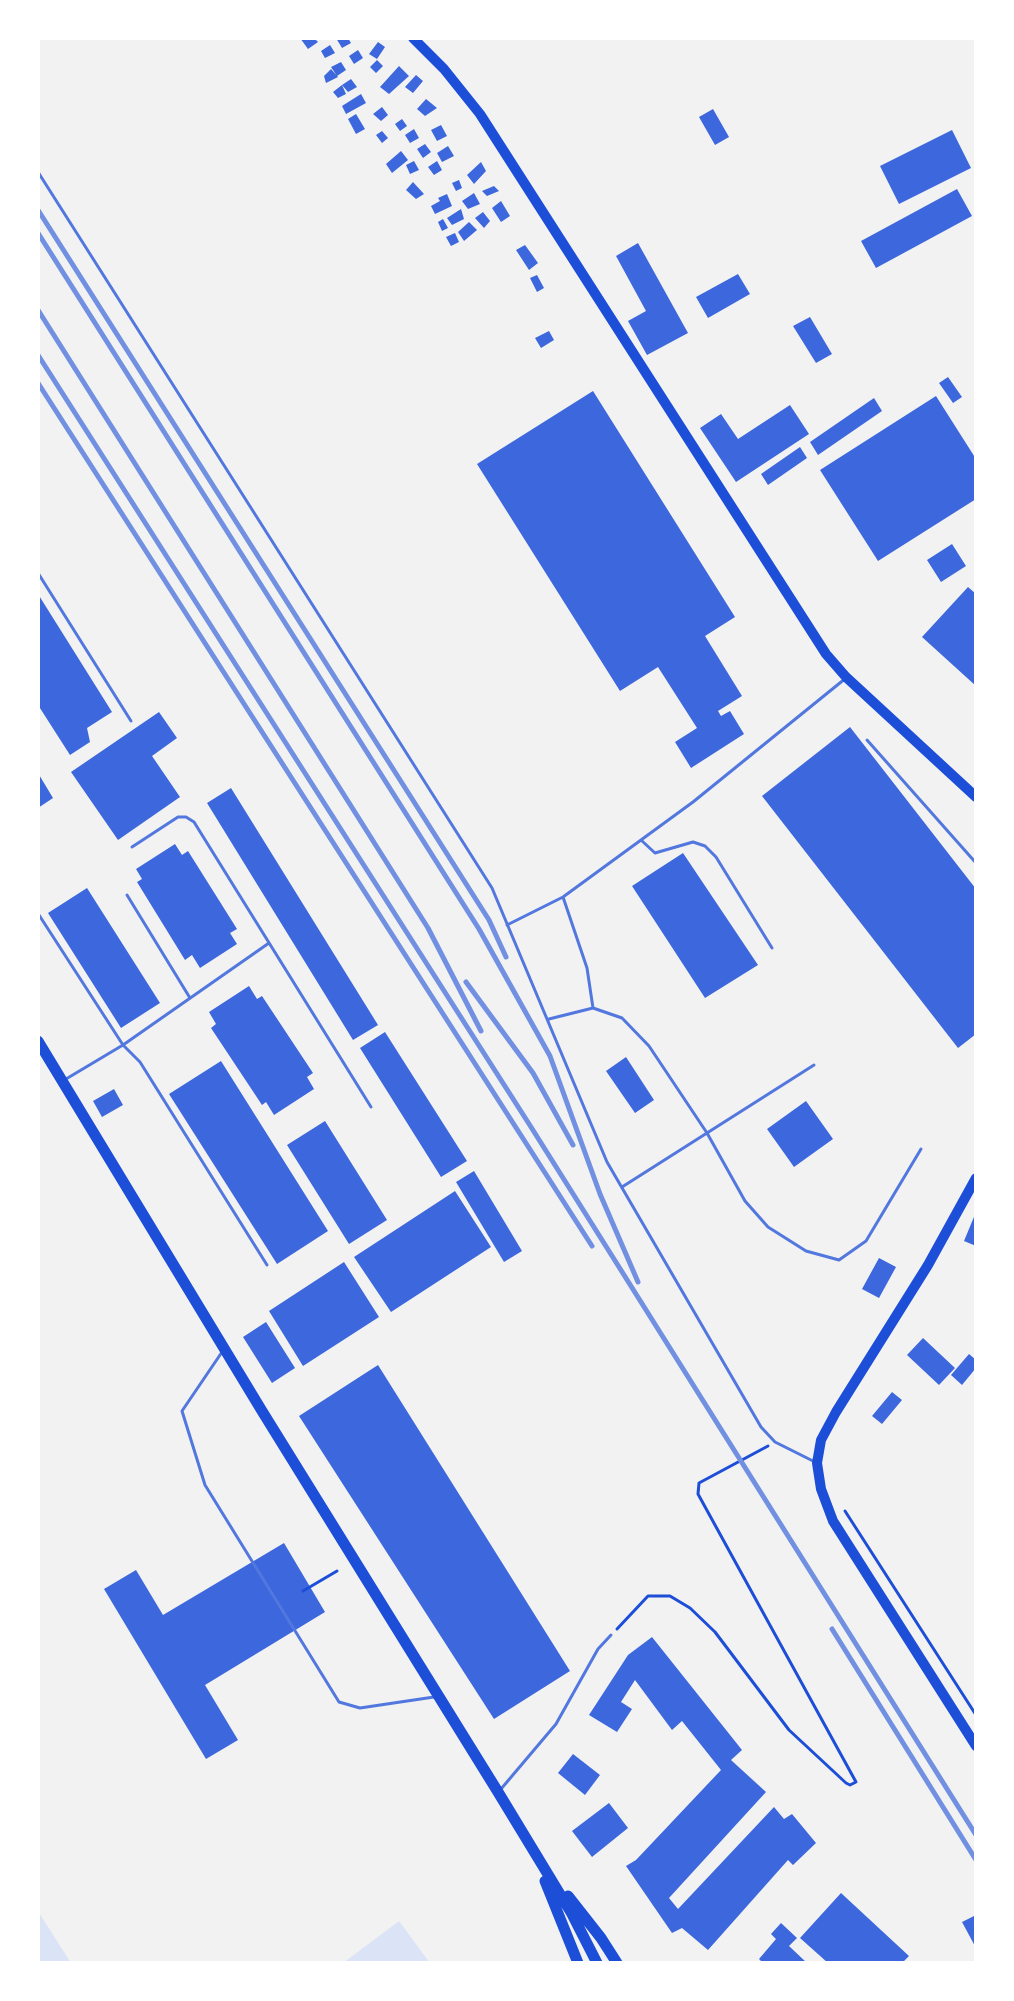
<!DOCTYPE html>
<style>
body{margin:0}
#map{position:relative;width:1014px;height:2001px;overflow:hidden;background:#f2f2f2;font-family:"Roboto Condensed",sans-serif}
canvas{display:block}
.frame{position:absolute;inset:0;border:40px solid #fff;pointer-events:none}
</style>
<div id="map">
<canvas width="1014" height="2001"></canvas>
<div class="frame"></div>
</div>
<script>
const context = document.querySelector('canvas').getContext('2d');
context.lineJoin = 'round';
function paint(path, color) {
  context.fillStyle = color;
  context.fill(path, 'evenodd');
}
function toPath(rows) {
  const path = new Path2D();
  for (const r of rows) {
    path.moveTo(r[0], r[1]);
    for (let i = 2; i < r.length; i += 2) path.lineTo(r[i], r[i + 1]);
  }
  return path;
}
function trace(path, color, width, dash) {
  context.strokeStyle = color;
  context.lineWidth = width;
  context.lineCap = dash ? 'butt' : 'round';
  context.setLineDash(dash || []);
  context.stroke(path);
}
paint(toPath([
 [38,1911,71,1963,38,1963],
 [399,1921,430,1963,343,1963]
]), '#dbe4f7');
paint(toPath([
 [300,38,314,38,318,42,308,49],
 [336,38,348,38,351,43,342,48],
 [378,42,385,47,377,59,369,54],
 [330,45,335,53,325,58,321,51],
 [358,50,363,58,354,64,349,56],
 [377,60,383,66,376,73,370,67],
 [341,62,346,70,337,76,331,67],
 [399,66,409,76,389,94,380,87],
 [331,69,338,77,326,83,324,76],
 [416,75,423,81,413,93,405,87],
 [351,79,357,87,348,92,342,85],
 [342,85,346,94,338,98,333,92],
 [361,94,366,103,346,114,342,106],
 [426,99,437,108,425,116,417,109],
 [382,107,388,115,381,121,373,114],
 [713,109,729,137,715,145,699,117],
 [356,114,365,129,356,134,348,119],
 [402,119,407,126,400,131,395,124],
 [441,125,447,136,437,141,431,130],
 [414,129,419,138,410,143,405,135],
 [952,130,971,168,899,204,880,166],
 [382,131,388,138,382,143,376,135],
 [425,144,431,152,423,158,417,149],
 [448,146,454,156,442,162,437,153],
 [401,151,408,160,392,173,386,164],
 [414,161,419,170,410,174,406,165],
 [437,161,442,170,434,175,428,167],
 [481,162,486,171,474,184,467,175],
 [459,180,462,188,456,191,452,183],
 [413,182,424,194,416,199,406,190],
 [494,186,499,191,487,196,482,191],
 [957,189,972,216,876,268,861,241],
 [474,193,480,204,468,209,462,201],
 [447,194,452,206,435,214,431,206,440,201,438,198],
 [501,201,510,216,501,222,492,208],
 [461,209,464,219,452,225,447,218],
 [483,212,490,221,484,228,475,218],
 [443,219,448,228,442,231,438,222],
 [469,222,477,230,464,241,458,232],
 [455,233,459,242,451,246,446,237],
 [638,243,688,333,647,355,628,321,646,311,616,256],
 [525,245,538,263,529,270,516,250],
 [738,274,750,294,708,318,696,297],
 [537,275,544,288,537,292,530,278],
 [810,317,832,354,816,363,793,326],
 [549,331,554,340,541,348,535,338],
 [948,377,962,397,953,403,939,383],
 [593,391,735,617,705,636,742,696,718,711,721,716,730,711,744,734,691,768,675,742,697,728,658,667,620,691,477,464],
 [936,396,976,459,976,499,878,561,820,470],
 [874,398,882,411,818,455,810,442],
 [790,405,809,434,736,482,700,428,721,414,738,439],
 [800,447,807,458,768,485,761,474],
 [952,544,966,566,941,582,927,560],
 [968,587,976,594,976,686,922,637],
 [38,594,112,712,87,728,90,742,70,755,38,705],
 [159,712,177,738,152,756,180,797,118,840,71,772],
 [850,727,976,889,976,1034,958,1048,762,796],
 [38,773,53,798,38,808],
 [231,788,378,1025,353,1040,207,803],
 [175,844,182,855,188,851,237,929,230,933,237,944,200,968,192,955,185,960,137,882,142,879,136,869],
 [683,853,758,965,705,998,632,886],
 [87,888,160,1003,121,1028,48,913],
 [249,986,257,999,262,996,313,1073,307,1077,314,1089,274,1115,266,1102,262,1105,211,1028,216,1024,209,1012],
 [385,1032,467,1161,441,1177,360,1048],
 [626,1057,654,1100,635,1113,606,1071],
 [221,1061,328,1231,277,1264,169,1094],
 [114,1089,123,1105,102,1117,93,1101],
 [806,1101,833,1139,794,1167,767,1129],
 [325,1121,387,1220,349,1244,287,1145],
 [474,1171,522,1251,504,1262,456,1182],
 [455,1191,491,1247,391,1312,354,1257],
 [976,1212,976,1246,964,1241],
 [879,1258,896,1267,879,1298,862,1289],
 [344,1262,379,1317,303,1366,269,1311],
 [266,1322,295,1368,272,1383,243,1337],
 [923,1338,955,1368,939,1385,907,1355],
 [969,1354,976,1360,976,1368,962,1385,951,1375],
 [378,1365,570,1671,494,1719,299,1416],
 [892,1392,902,1400,882,1424,872,1416],
 [284,1543,325,1612,205,1685,238,1740,206,1759,104,1589,136,1570,163,1615],
 [652,1637,742,1750,731,1760,766,1792,669,1898,678,1909,774,1807,784,1819,792,1814,816,1843,793,1865,788,1860,708,1950,682,1928,672,1933,626,1866,636,1860,721,1770,682,1721,672,1730,635,1680,621,1702,632,1709,617,1732,589,1715,628,1655],
 [573,1754,600,1775,585,1795,558,1773],
 [609,1803,628,1828,592,1857,572,1831],
 [841,1893,909,1956,902,1963,828,1963,800,1938],
 [974,1916,976,1920,976,1948,962,1922],
 [781,1923,797,1938,789,1946,807,1963,763,1963,759,1959,776,1939,771,1934]
]), '#3d67dc');
trace(toPath([
 [845,1511,976,1715],
 [303,1591,337,1571],
 [617,1629,648,1596,670,1596,690,1608,715,1632,789,1730,846,1783,850,1785,856,1782,698,1494,699,1483,768,1446]
]), '#1d4ed8', 3);
trace(toPath([
 [975,38,976,40],
 [38,172,492,888,607,1162,761,1427,775,1442,815,1462],
 [38,573,131,721],
 [867,740,976,863],
 [641,840,655,853,693,842,705,846,716,857,772,948],
 [132,847,178,817,186,817,194,822,371,1107],
 [127,895,190,998],
 [563,897,587,968,593,1008],
 [39,915,123,1045,140,1062,267,1265],
 [507,925,563,897,693,802,846,678],
 [549,1019,593,1008,622,1018,649,1046,707,1133,745,1201,768,1227,806,1251,839,1260,866,1241,921,1149],
 [66,1079,123,1045,269,943],
 [622,1187,814,1065],
 [222,1352,182,1411,205,1485,339,1702,360,1708,434,1697],
 [501,1789,556,1724,598,1649,611,1635]
]), '#5277de', 3);
trace(toPath([
 [413,38,444,69,480,114,826,654,846,677,976,797],
 [976,1178,928,1265,836,1412,821,1440,817,1463,821,1489,833,1521,976,1746]
]), '#1d4ed8', 10);
trace(toPath([
 [38,1041,262,1411,498,1792,572,1914,597,1963],
 [545,1881,578,1963],
 [568,1896,601,1938,617,1963]
]), '#1d4ed8', 11);
trace(toPath([
 [38,210,489,920,506,957],
 [38,233,479,929,550,1056,600,1194,638,1282],
 [38,310,428,928,481,1031],
 [38,355,531,1127,976,1835],
 [38,383,592,1246],
 [466,982,533,1073,573,1145],
 [832,1629,976,1860]
]), '#7290e2', 5);
</script>
